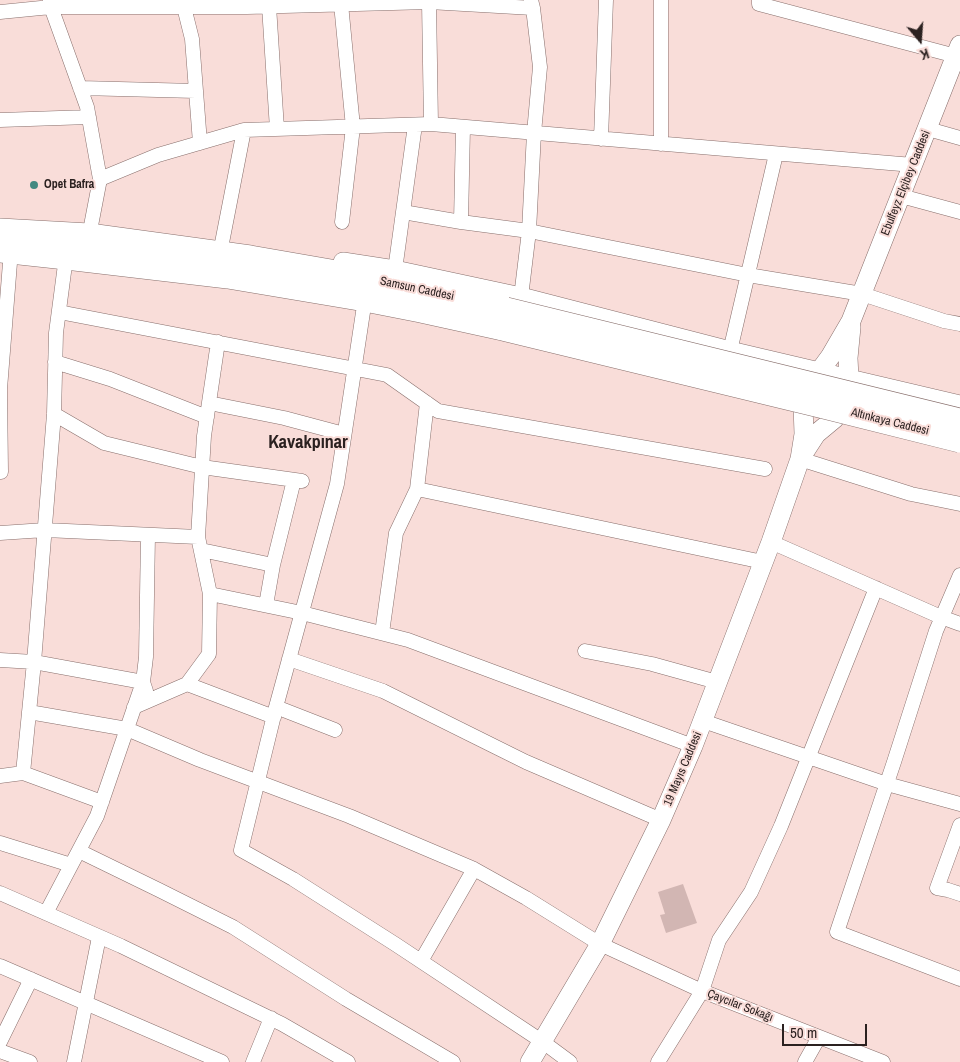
<!DOCTYPE html>
<meta charset="utf-8">
<style>
body{margin:0}
#map{position:relative;width:960px;height:1062px;overflow:hidden;background:#f9ddd9;font-family:"Archivo Narrow",sans-serif}
canvas{display:block}
.north{position:absolute;left:895px;top:15px;width:50px;height:50px;-webkit-text-stroke:4px #f9ddd9;paint-order:stroke;rotate:162deg;font-size:14px;font-weight:700;line-height:20px;text-align:center;color:#2b2120}
.north::after{content:'';display:block;margin:auto;width:18px;height:22px;background:#2b2120;clip-path:polygon(50% 0,100% 100%,50% 72%,0 100%)}
.scale{position:absolute;left:782px;top:1024px;width:85px;height:22px;box-sizing:border-box;border:2px solid #2b2120;border-top:0;padding-left:6px;font-size:15px;line-height:18px;white-space:nowrap;color:#2b2120;-webkit-text-stroke:4px #f9ddd9;paint-order:stroke}
</style>
<div id="map">
<canvas width="960" height="1062"></canvas>
<div class="north">K</div>
<div class="scale">50 m</div>
</div>
<script>
const context = document.querySelector('canvas').getContext('2d');
context.lineJoin = 'round';
function paint(path, color) {
  context.fillStyle = color;
  context.fill(path, 'evenodd');
}
function toPath(rows) {
  const path = new Path2D();
  for (const r of rows) {
    path.moveTo(r[0], r[1]);
    for (let i = 2; i < r.length; i += 2) path.lineTo(r[i], r[i + 1]);
  }
  return path;
}
function trace(path, color, width, dash) {
  context.strokeStyle = color;
  context.lineWidth = width;
  context.lineCap = dash ? 'butt' : 'round';
  context.setLineDash(dash || []);
  context.stroke(path);
}
function label(font, color, halo, rows, align = 'center') {
  context.font = font + ' "Archivo Narrow",sans-serif';
  context.lineWidth = 4;
  context.setLineDash([]);
  context.textBaseline = 'middle';
  context.strokeStyle = halo;
  context.fillStyle = color;
  for (const [text, x, y, turn = 0] of rows) {
    context.save();
    context.translate(x, y);
    context.rotate((+turn || 0) * Math.PI / 180);
    context.textAlign = isNaN(turn) ? turn : align;
    if (halo) context.strokeText(text, 0, 0);
    context.fillText(text, 0, 0);
    context.restore();
  }
}
paint(toPath([
 [683,884,697,923,666,933,660,915,665,914,658,892]
]), '#d2b6b3');
const street = toPath([
 [183,0,184,7,192,39,200,143],
 [759,0,759,4,956,56],
 [50,1,51,7,87,107,100,179,89,236],
 [429,2,431,124],
 [341,4,353,127,342,222],
 [269,6,277,129],
 [0,12,51,7,247,7,429,2,533,8],
 [80,88,196,91],
 [0,120,89,117],
 [928,129,960,138],
 [601,139,606,0],
 [661,144,661,0],
 [100,179,158,155,244,130,431,124,913,165],
 [901,196,960,212],
 [403,212,461,222,529,231,748,275,862,294,944,321,960,324],
 [461,222,463,127],
 [220,253,244,130],
 [395,270,415,125],
 [521,297,529,231,534,133,540,67,533,8,531,0],
 [365,299,337,484,276,707,241,850,293,879,395,944,543,1042,570,1062],
 [59,312,387,375,438,411,765,469],
 [730,351,776,154],
 [55,362,110,379,207,417],
 [209,403,284,418,344,434],
 [54,414,104,443,202,467,302,481],
 [800,459,911,494,960,504],
 [1,472,0,389,11,250],
 [417,489,763,562],
 [0,533,45,530,198,537],
 [771,542,941,617,960,624],
 [201,550,273,565],
 [960,575,936,631,894,762,837,932,960,979],
 [210,594,302,613,408,640,693,746],
 [266,605,273,565,294,480],
 [382,633,396,533,417,489,427,403],
 [585,651,652,664,717,682],
 [289,659,383,691,526,762,661,820],
 [0,660,34,662,143,682,97,816,46,913],
 [187,684,274,717],
 [146,691,143,682,146,657,148,535],
 [134,707,187,684,209,654,210,594,198,537,204,436,218,342],
 [276,707,335,730],
 [29,712,127,729,200,760,349,816,474,869,526,898,600,944,702,991,883,1062],
 [703,721,887,784,960,804],
 [23,773,34,662,54,414,56,333,66,257],
 [0,776,23,773,102,802],
 [960,825,937,888,948,890,960,894],
 [0,843,71,865],
 [79,851,159,890,233,927,346,999,453,1062],
 [0,893,121,946,282,1024,348,1062],
 [421,961,474,869],
 [0,966,222,1062],
 [0,1042,31,979],
 [0,1051,30,1062],
 [74,1062,99,937],
 [253,1062,271,1018],
 [658,1062,702,991,719,940,751,892,781,826,876,588],
 [805,1062,819,1037]
]);
const secondary = toPath([
 [343,262,395,270,521,297,730,351,960,405],
 [803,454,816,434,834,419,839,413,844,402,848,389,849,378,848,358,851,327],
 [530,1062,600,944,661,820,693,746,771,542,800,459,804,434,803,405,806,393,813,380,830,357,851,321,960,45]
]);
const highway = toPath([
 [0,231,89,236,250,258,394,283,506,310],
 [0,250,66,257,228,276,365,299,421,310,503,328]
]);
trace(street, '#886f6c', 15);
trace(secondary, '#886f6c', 20);
trace(highway, '#886f6c', 26);
trace(street, '#fff', 14);
trace(secondary, '#fff', 19);
trace(highway, '#fff', 25);
const highwayBridge = toPath([
 [506,310,960,421],
 [503,328,820,405,960,440]
]);
trace(highwayBridge, '#886f6c', 26, []);
trace(highwayBridge, '#fff', 25);
for (const [x, y, r, color] of [
 [34,185,5,"#428981"]
]) {
  const dot = new Path2D();
  dot.arc(x, y, r, 0, 2 * Math.PI);
  context.fillStyle = color;
  context.fill(dot);
  trace(dot, '#f9ddd9', 2);
}
label('12px', '#2b2120', '#f9ddd9', [
 ["Ebulfeyz Elçibey Caddesi",906,183,-68],
 ["Samsun Caddesi",417,289,12],
 ["Altınkaya Caddesi",890,422,14],
 ["19 Mayıs Caddesi",683,769,-67],
 ["Çaycılar Sokağı",740,1006,21]
]);
label('bold 12px', '#2b2120', '#f9ddd9', [
 ["Opet Bafra",44,185]
], 'left');
label('bold 18px', '#2b2120', '#f9ddd9', [
 ["Kavakpınar",308,443]
]);
</script>
